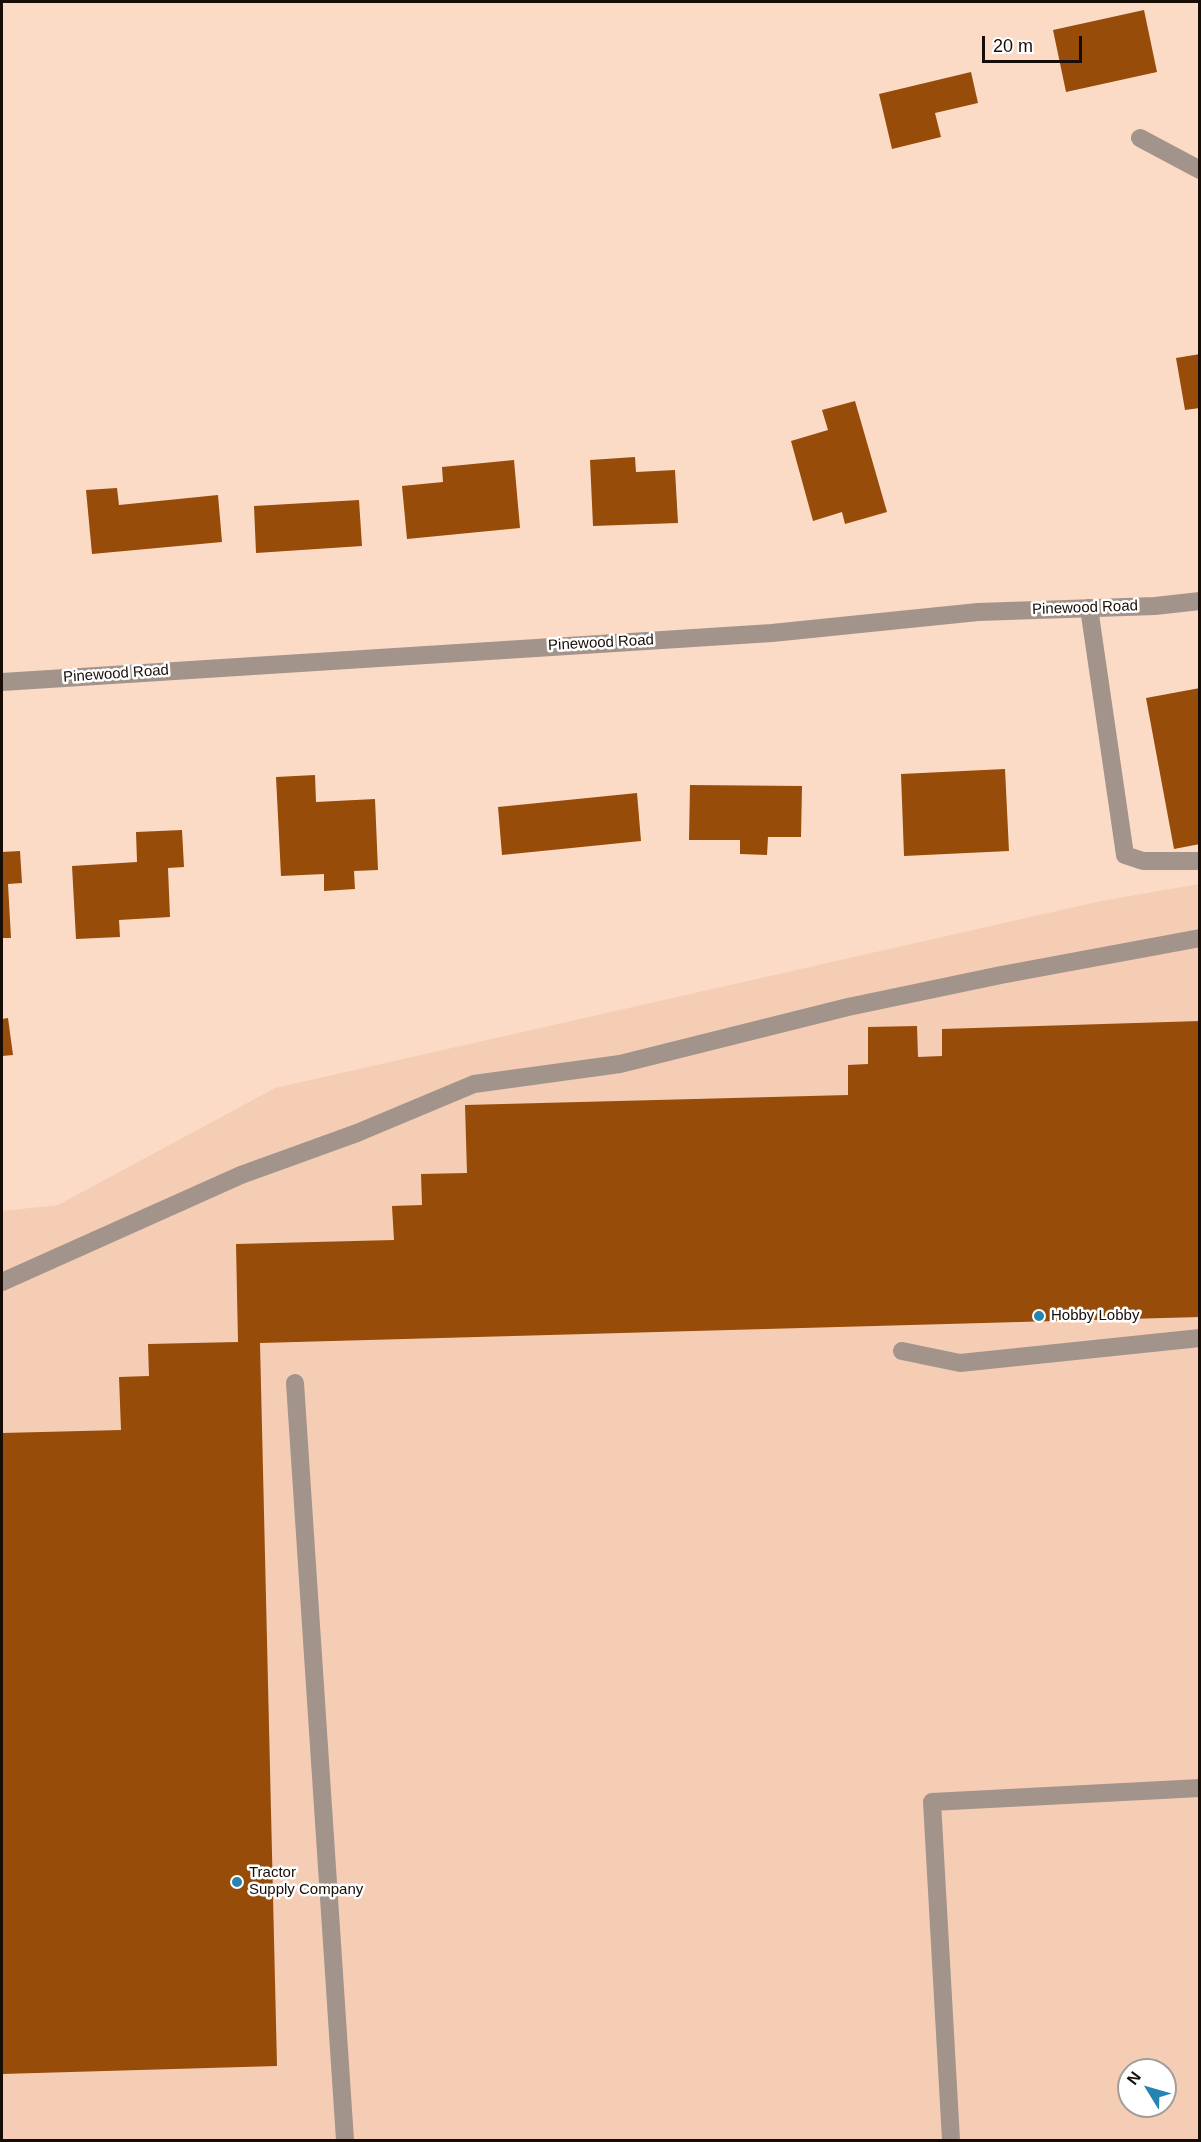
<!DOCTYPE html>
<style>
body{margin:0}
#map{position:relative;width:1201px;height:2142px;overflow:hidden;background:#fbdbc6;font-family:Arial,sans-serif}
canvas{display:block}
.frame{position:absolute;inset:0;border:3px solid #180d06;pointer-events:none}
.north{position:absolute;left:1117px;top:2058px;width:60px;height:60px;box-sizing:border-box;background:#fff;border:2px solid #a39e9b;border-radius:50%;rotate:307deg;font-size:16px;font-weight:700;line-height:24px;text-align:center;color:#180d06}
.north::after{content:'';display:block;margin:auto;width:21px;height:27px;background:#2684b0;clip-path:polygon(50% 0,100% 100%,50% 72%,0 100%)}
.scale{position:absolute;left:982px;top:36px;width:100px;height:27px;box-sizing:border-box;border:3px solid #180d06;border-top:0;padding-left:8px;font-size:18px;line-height:21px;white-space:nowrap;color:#180d06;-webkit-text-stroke:4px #fff;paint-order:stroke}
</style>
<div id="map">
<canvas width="1201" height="2142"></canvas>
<div class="frame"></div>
<div class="north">N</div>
<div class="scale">20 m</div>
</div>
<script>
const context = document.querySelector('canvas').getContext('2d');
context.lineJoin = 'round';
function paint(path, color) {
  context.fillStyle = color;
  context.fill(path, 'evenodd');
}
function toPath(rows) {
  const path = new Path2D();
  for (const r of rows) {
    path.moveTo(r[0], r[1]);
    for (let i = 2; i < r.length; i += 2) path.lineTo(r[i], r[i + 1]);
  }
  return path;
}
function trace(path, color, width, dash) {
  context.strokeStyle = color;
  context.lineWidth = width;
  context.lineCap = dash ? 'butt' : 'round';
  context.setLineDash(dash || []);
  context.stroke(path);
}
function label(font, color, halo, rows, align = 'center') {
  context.font = font + ' Arial,sans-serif';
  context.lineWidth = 5;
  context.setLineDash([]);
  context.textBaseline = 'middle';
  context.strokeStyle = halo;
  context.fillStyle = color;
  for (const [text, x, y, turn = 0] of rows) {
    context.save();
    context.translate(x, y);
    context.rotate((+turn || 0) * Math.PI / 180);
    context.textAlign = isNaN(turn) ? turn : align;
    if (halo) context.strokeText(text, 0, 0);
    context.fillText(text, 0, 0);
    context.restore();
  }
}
paint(toPath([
 [1199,884,1199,2140,2,2140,2,1211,58,1205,275,1088,1101,901],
 [1129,2070,1165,2070,1165,2106,1129,2106]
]), '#f5cdb5');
paint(toPath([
 [1144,10,1157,72,1066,92,1053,30],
 [971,72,978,103,935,113,941,137,892,149,879,94],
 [1200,354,1200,408,1185,410,1176,358],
 [855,401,887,512,845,524,842,512,813,521,791,441,828,430,822,410],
 [635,457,636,472,675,470,678,523,593,526,590,460],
 [514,460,520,528,407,539,402,486,443,482,442,467],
 [117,488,119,505,218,495,222,542,92,554,86,490],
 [359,500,362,546,256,553,254,506],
 [1200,688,1200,844,1174,849,1146,698],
 [1005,769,1009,851,904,856,901,774],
 [315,775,316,802,375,799,378,870,354,871,355,889,324,891,324,874,281,876,276,777],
 [690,785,802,786,801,837,768,837,767,855,740,854,740,840,689,840],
 [637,793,641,841,502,855,498,807],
 [182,830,184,867,168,868,170,917,119,920,120,937,76,939,72,866,137,862,136,832],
 [20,851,22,883,8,884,11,938,2,938,2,852],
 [8,1018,13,1055,2,1056,2,1019],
 [1200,1021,1200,1317,260,1343,277,2066,2,2074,2,1433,121,1430,119,1377,149,1376,148,1344,238,1342,236,1244,394,1240,392,1206,422,1205,421,1174,467,1173,465,1105,848,1095,848,1065,868,1064,868,1027,917,1026,918,1057,942,1056,942,1029]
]), '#974c09');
trace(toPath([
 [1140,138,1200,170],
 [1089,608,1125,855,1143,861,1200,861],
 [2,1282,241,1175,357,1133,474,1084,620,1064,848,1007,1001,975,1200,938],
 [902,1351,960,1363,1200,1338],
 [295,1383,345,2140],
 [951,2140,932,1802,1200,1788]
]), '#a2948b', 18);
trace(toPath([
 [2,682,772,633,978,612,1155,606,1200,601]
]), '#a2948b', 18);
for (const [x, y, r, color] of [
 [1039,1316,6,"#2684b0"],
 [237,1882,6,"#2684b0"]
]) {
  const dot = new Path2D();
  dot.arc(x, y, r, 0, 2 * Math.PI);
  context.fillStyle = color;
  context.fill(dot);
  trace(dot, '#fff', 2);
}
label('15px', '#180d06', '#fff', [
 ["Pinewood Road",1085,608,-2],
 ["Pinewood Road",601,643,-3],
 ["Pinewood Road",116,674,-4]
]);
label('15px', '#180d06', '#fff', [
 ["Hobby Lobby",1051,1316],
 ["Tractor",249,1873],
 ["Supply Company",249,1890]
], 'left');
</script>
